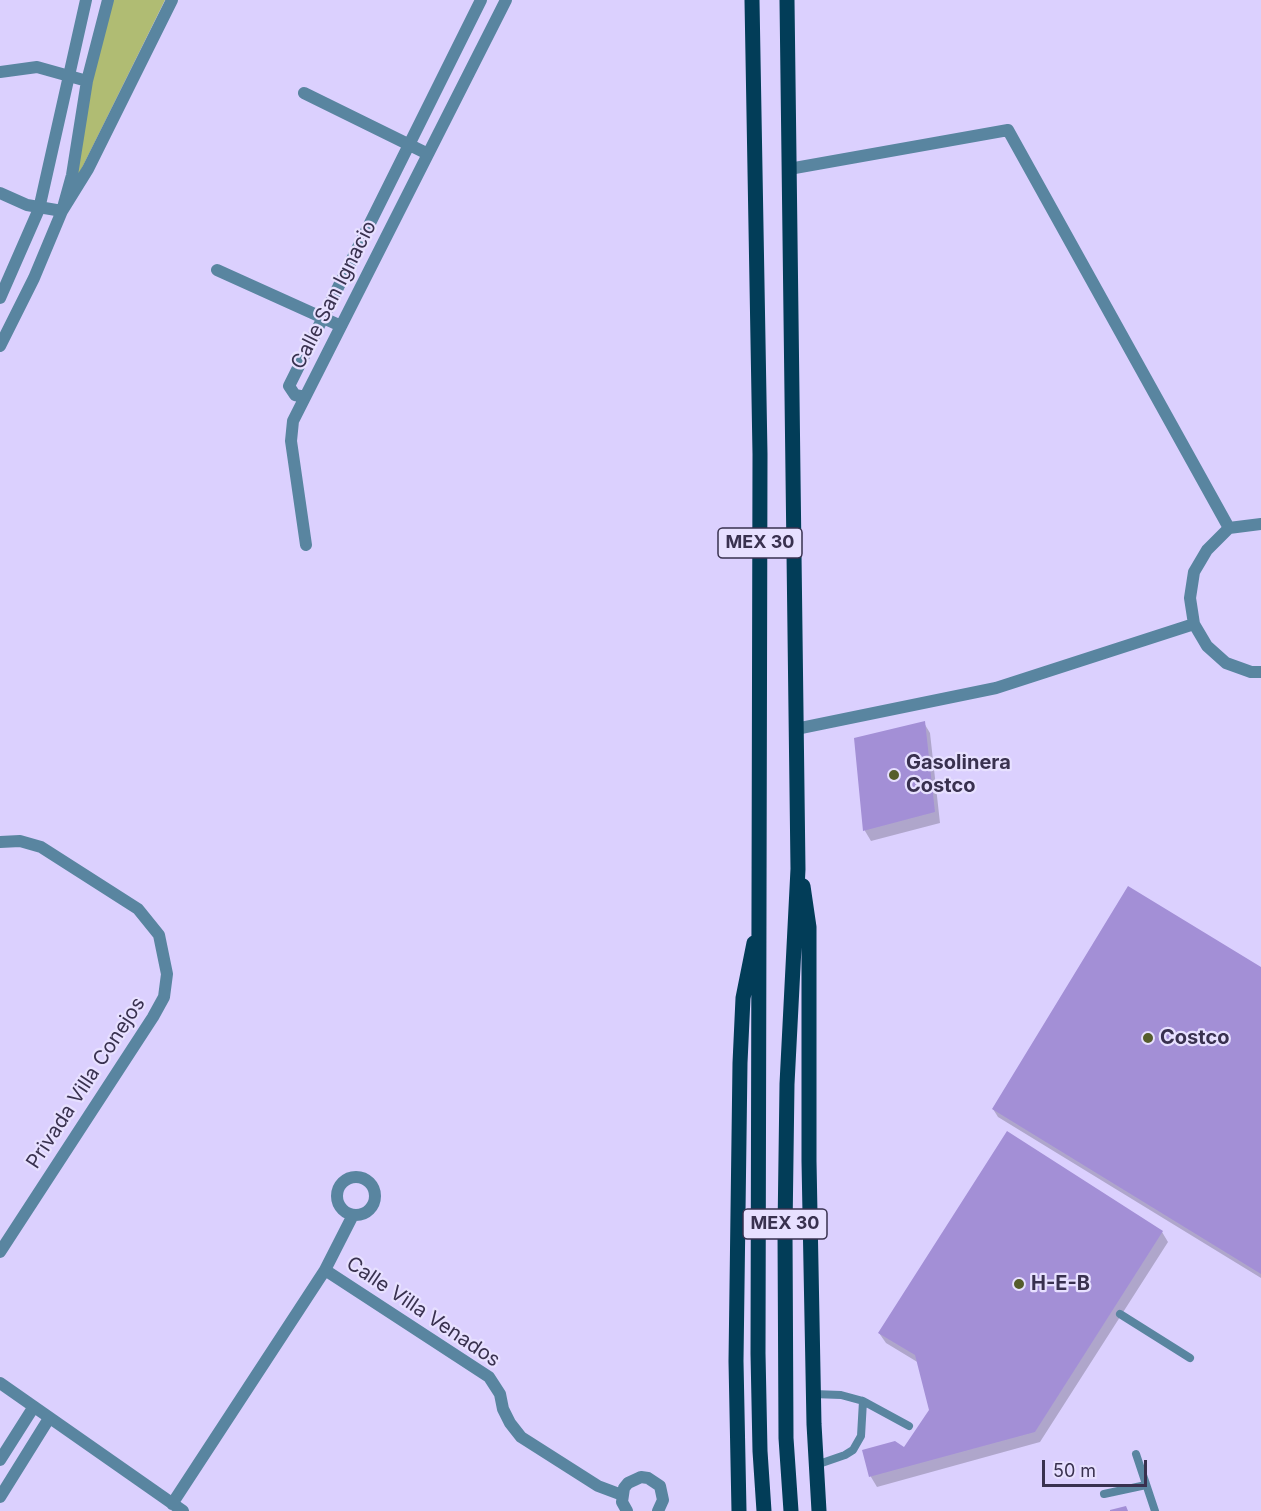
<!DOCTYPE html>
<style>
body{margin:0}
#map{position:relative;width:1261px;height:1511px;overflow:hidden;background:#dbd0fe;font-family:Inter,sans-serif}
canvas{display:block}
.scale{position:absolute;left:1042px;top:1460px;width:105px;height:27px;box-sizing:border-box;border:3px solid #39314f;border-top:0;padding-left:8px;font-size:18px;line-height:21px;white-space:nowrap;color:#39314f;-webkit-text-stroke:4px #e7e0ff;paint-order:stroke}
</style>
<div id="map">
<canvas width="1261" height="1511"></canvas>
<div class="scale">50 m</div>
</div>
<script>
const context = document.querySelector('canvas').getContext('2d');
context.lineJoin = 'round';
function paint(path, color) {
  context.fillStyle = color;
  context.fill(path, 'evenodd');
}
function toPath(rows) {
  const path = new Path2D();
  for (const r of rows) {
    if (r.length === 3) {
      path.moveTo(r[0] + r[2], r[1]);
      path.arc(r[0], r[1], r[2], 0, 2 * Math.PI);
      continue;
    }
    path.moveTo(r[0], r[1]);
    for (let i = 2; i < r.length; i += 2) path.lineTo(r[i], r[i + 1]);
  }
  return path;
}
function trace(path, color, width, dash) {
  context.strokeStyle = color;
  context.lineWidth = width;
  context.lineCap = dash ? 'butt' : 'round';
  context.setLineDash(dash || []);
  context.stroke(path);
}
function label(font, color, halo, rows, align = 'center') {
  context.font = font + ' Inter,sans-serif';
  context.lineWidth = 4.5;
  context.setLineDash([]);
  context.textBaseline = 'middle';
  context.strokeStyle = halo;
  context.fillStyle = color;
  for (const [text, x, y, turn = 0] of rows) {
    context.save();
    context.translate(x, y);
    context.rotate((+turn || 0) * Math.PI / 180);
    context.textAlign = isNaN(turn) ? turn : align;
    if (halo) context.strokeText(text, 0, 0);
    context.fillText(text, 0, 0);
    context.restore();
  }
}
paint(toPath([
 [111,0,165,0,76,180,92,83]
]), '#b0bc73');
paint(toPath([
 [924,723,930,733,940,823,871,841,865,831,855,739],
 [1261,969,1261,1278,998,1117,993,1109],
 [1162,1232,1168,1242,1040,1442,877,1487,871,1477,864,1451,904,1449,930,1410,919,1363,886,1343,879,1333]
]), '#0003');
paint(toPath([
 [925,721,935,812,863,831,854,738],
 [1128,886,1261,967,1261,1274,992,1109],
 [1007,1131,1163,1231,1035,1432,869,1477,862,1450,895,1441,904,1447,929,1410,915,1355,878,1333],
 [1126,1506,1128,1511,1110,1511,1110,1510]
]), '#a38fd6');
trace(toPath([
 [1120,1314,1190,1358],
 [813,1394,841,1395,863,1401,861,1436,853,1450,845,1455,816,1465],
 [863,1401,909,1426],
 [1136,1454,1155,1511],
 [1104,1494,1146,1485]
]), '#5985a0', 8);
trace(toPath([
 [0,72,37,67,87,81],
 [304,93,428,154],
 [0,193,27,205,62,211,88,169,172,0],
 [217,270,341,326],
 [0,298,39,209,86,0],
 [0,346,34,278,62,211,72,175,87,81,108,0],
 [305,397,295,395,289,386,481,0],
 [306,545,291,441,293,421,506,0],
 [0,842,20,841,41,847,138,909,159,935,167,974,164,997,153,1017,0,1252],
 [356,1196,19],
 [325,1270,489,1377,500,1394,503,1409,510,1423,521,1437,598,1486,622,1495],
 [0,1383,183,1511],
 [0,1460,33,1408],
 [0,1497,48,1420],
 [172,1504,325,1270,353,1215],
 [627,1511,622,1502,624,1488,628,1483,641,1477,648,1478,660,1486,663,1500,658,1511]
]), '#5985a0', 12);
trace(toPath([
 [789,169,1008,130,1229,528],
 [1261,524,1229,528,1207,550,1194,572,1190,598,1194,624,1207,646,1226,663,1251,672,1261,672],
 [796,729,996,688,1194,624]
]), '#5985a0', 12);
trace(toPath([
 [752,0,760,454,758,1353,760,1451,764,1511],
 [787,0,798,869,787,1084,785,1230,786,1438,791,1511],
 [803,886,809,927,809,1161,814,1424,819,1511],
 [739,1511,736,1361,740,1063,743,998,754,943]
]), '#023d58', 15);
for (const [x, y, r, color] of [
 [894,775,6,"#565d2c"],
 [1148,1038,6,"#565d2c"],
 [1019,1284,6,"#565d2c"]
]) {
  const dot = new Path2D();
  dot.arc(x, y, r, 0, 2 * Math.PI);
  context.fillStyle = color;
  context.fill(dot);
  trace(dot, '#e7e0ff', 2);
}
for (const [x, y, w] of [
 [760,543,84],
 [785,1224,84]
]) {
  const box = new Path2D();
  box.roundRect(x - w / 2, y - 15, w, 30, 4.5);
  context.fillStyle = '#e7e0ff';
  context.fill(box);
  trace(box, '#39314f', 1.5);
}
label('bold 18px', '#39314f', null, [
 ["MEX 30",760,543],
 ["MEX 30",785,1224]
]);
label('20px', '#39314f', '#e7e0ff', [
 ["Calle San Ignacio",334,295,-63],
 ["Privada Villa Conejos",86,1083,-57],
 ["Calle Villa Venados",423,1312,34]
]);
label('bold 20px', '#39314f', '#e7e0ff', [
 ["Gasolinera",906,763],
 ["Costco",906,786],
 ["Costco",1160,1038],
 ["H-E-B",1031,1284]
], 'left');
</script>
